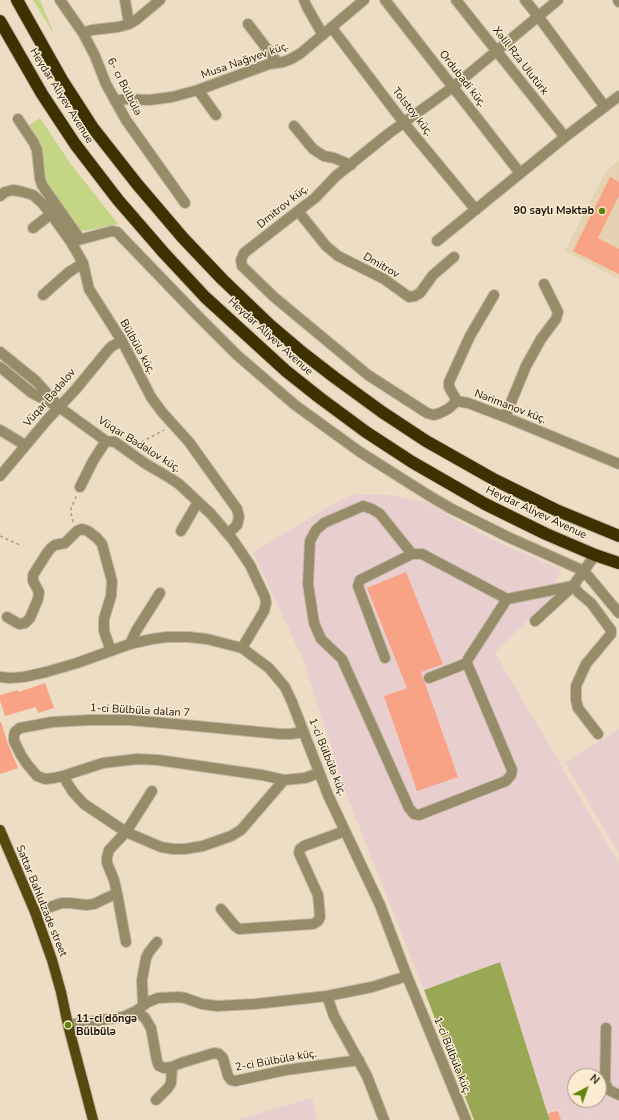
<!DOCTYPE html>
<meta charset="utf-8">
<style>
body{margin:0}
#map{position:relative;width:619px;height:1120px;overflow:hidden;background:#ecddc4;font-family:"Nunito Sans",sans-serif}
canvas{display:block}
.north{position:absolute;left:567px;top:1068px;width:40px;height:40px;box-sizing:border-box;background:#faebd1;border:1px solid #a09582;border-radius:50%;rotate:41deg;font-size:11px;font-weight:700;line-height:16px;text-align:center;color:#1a150c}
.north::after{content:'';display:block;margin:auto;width:14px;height:18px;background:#5f8509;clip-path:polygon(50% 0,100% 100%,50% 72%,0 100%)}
</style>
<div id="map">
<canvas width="619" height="1120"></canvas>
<div class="north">N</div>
</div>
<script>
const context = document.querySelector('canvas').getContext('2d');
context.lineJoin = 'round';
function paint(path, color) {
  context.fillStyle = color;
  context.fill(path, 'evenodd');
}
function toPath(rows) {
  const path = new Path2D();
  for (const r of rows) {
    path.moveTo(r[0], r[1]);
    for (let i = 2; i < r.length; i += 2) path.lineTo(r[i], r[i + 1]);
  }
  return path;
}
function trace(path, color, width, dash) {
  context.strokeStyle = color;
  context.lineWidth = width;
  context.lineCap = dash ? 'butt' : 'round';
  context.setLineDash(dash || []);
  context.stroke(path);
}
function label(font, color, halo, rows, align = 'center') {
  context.font = font + ' "Nunito Sans",sans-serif';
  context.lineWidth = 3;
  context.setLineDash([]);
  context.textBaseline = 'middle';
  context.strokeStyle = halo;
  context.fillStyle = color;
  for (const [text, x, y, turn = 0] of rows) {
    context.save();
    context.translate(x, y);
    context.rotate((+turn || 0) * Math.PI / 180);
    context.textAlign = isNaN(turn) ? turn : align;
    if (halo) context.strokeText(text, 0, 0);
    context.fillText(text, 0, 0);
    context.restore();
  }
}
paint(toPath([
 [619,160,619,279,565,251,606,171]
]), '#e5d2b2');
paint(toPath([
 [353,494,390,495,426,503,491,539,561,570,553,590,551,598,495,653,619,864,619,1120,588,1120,583,1105,587,1120,550,1120,548,1113,580,1106,547,1112,500,962,424,990,344,788,304,662,253,552,325,509],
 [575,1076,599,1076,599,1100,575,1100],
 [619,729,619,854,565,763],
 [312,1098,317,1120,236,1120]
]), '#e9ced0');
paint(toPath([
 [33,0,40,0,54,34],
 [40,118,70,163,118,224,83,231,76,228,44,181,28,126]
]), '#c4d583');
paint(toPath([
 [500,962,547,1112,550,1120,474,1120,424,990]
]), '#99a854');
paint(toPath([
 [610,177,619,182,619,196,598,238,619,249,619,274,573,251],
 [406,572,443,664,421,672,423,680,425,683,458,777,417,791,384,696,407,688,367,588],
 [45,683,54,708,38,713,36,707,5,716,0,700,0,695,18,690,19,692],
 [1,722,8,744,18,768,0,774,0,723],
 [558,1111,561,1120,550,1120,548,1113]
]), '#f9a386');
const minor = toPath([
 [60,0,83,33,95,56,106,84,126,120,185,203],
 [125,0,129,24],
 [304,0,307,7,323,35],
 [385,0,520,173],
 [456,0,565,137],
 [525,0,538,16,605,107],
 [618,0,619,2],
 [248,24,277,62],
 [332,28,404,123,476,210],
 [83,33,92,30,118,27,129,24,136,20,160,0],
 [198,90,216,115],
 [115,101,126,99,149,100,172,97,198,90,269,64,283,62,291,59,301,53,364,0],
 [18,119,34,143,37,150,40,179,42,185,80,239],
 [294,126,313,149,324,156,334,158,351,165],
 [0,196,5,192,13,190,23,192,33,195,42,203,51,214,71,242,83,263,89,289,122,341,151,397,162,412,189,442,237,509,239,517,237,525,228,534],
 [298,211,326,246,338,256,384,279,409,297,415,296,420,293,433,275,454,257],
 [33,228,51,214],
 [437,241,565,137,619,96],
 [71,242,112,231,117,232,196,314,237,355,295,405,360,452,428,495,450,508,508,537,584,571,619,613],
 [43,295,69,272,83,263],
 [494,295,470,336,449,382,449,387,457,401,468,403,505,417,619,464],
 [0,352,36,381,55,402],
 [0,367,32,393,59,407,106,441,115,442,146,464,170,478,179,484,211,514,233,540,250,565,265,597,266,603,264,611,242,648],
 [457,401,448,409,440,413,434,415,427,413,368,375,274,297,242,266,241,260,244,253,298,211,315,198,336,176,388,134,453,87,558,0],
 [505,417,526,366,541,339,556,319,558,312,544,284],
 [0,430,25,445],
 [0,476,47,420,76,389,108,350,112,346,122,341],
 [80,487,93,461,106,441],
 [181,531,198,502],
 [595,555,573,586,579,593,591,603,611,630,611,634,586,664,576,686,576,700,578,708,598,734],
 [507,599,573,586],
 [7,617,19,624,25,623,30,618,38,599,39,592,33,581,33,575,47,553,51,548,55,545,65,543,77,531,82,529,88,531,97,538,102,544,112,581,111,596,104,619,104,631,111,651],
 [535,621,573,586],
 [130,644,136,631,160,593],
 [385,658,358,586,360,580,412,554,422,554,507,599,468,659,467,663,512,770,511,775,506,781,419,815,414,814,409,808,342,659,321,639,314,623,308,584,310,541,316,530,324,523,363,506,372,509,380,514,412,554],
 [0,677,10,678,24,677,46,672,77,663,130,644,152,639,167,637,188,637,207,639,242,648,269,668,285,687,292,702,328,795,380,905,407,976,466,1120],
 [429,678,467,663],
 [63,776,73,792,84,804,126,832,152,791],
 [284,780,262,775,158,760,137,759,103,763,63,776,54,778,45,779,37,776,27,764,21,755,14,741,14,736,15,732,20,728,31,726,52,722,90,720,129,720,186,725,280,734,291,734,304,732],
 [117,893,126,942],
 [221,909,235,926,239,929,313,924,318,921,320,917,319,905,318,895,299,853,300,849,304,846,345,831],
 [35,912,62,903,70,903,86,905,94,904,117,893,114,880,107,863,107,857,109,850,126,832,161,847,173,849,185,849,203,846,231,836,241,830,284,780,305,778,319,773],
 [327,996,334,1016,367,1076,384,1120],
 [143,1005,142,980,146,958,149,952,157,942],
 [136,1011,145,1018,151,1028,157,1061,159,1066,164,1068,172,1067,181,1063,214,1053,219,1054,223,1058,228,1076,231,1080,235,1081,286,1070,359,1060],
 [68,1025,123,1017,136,1011,148,1002,158,998,179,997,185,998,202,1004,217,1006,255,1004,327,996,372,987,407,976],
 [606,1028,605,1083,609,1090,619,1095],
 [156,1100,168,1088,171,1083,172,1067]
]);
const major = toPath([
 [0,830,35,912,52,960,61,992,68,1025,93,1120]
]);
const highway = toPath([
 [17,0,62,80,93,128,137,184,183,238,222,279,270,325,303,353,334,377,382,412,426,441,495,480,556,510,619,536],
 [0,21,42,94,75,144,118,200,164,253,205,297,286,371,320,398,366,432,412,462,485,504,546,534,595,555,619,563]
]);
trace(minor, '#c6b9a3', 12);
trace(major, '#c6b9a3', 12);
trace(highway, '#c6b9a3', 14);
trace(toPath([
 [136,445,164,430],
 [73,522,71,513,71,508,77,495],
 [0,536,20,545]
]), '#aa9e8a', 1.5, [3, 3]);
trace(minor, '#968c6a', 10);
trace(major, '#57480f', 10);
trace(highway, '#3d3100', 12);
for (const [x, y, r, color] of [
 [602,211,4,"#5f8509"],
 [68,1025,4,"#5f8509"]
]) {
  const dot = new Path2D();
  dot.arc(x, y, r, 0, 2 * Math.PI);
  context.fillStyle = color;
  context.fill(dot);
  trace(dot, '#faebd1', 1.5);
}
label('11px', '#1a150c', '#faebd1', [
 ["Musa Nağıyev küç.",245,61,-19],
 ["Xəlil Rza Ulutürk",520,61,52],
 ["Ordubadi küç.",462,79,52],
 ["6- cı Bülbülə",124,87,63],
 ["Heydar Aliyev Avenue",61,96,58],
 ["Tolstoy küç.",412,112,52],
 ["Dmitrov küç.",283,207,-39],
 ["Dmitrov",381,266,30],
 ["Heydar Aliyev Avenue",270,337,42],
 ["Bülbülə küç.",137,347,61],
 ["Vüqar Bədəlov",50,398,-49],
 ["Nərimanov küç.",510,407,21],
 ["Vüqar Bədəlov küç.",139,445,32],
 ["Heydar Aliyev Avenue",536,513,25],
 ["1-ci Bülbülə dalan 7",140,711,3],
 ["1-ci Bülbülə küç.",327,757,68],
 ["Sattar Bahlulzade street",41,901,68],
 ["1-ci Bülbülə küç.",452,1056,68],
 ["2-ci Bülbülə küç.",276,1061,-10]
]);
label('bold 11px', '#1a150c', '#faebd1', [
 ["90 saylı Məktəb",594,211],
 ["11-ci döngə",76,1019,"left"],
 ["Bülbülə",76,1032,"left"]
], 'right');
</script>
